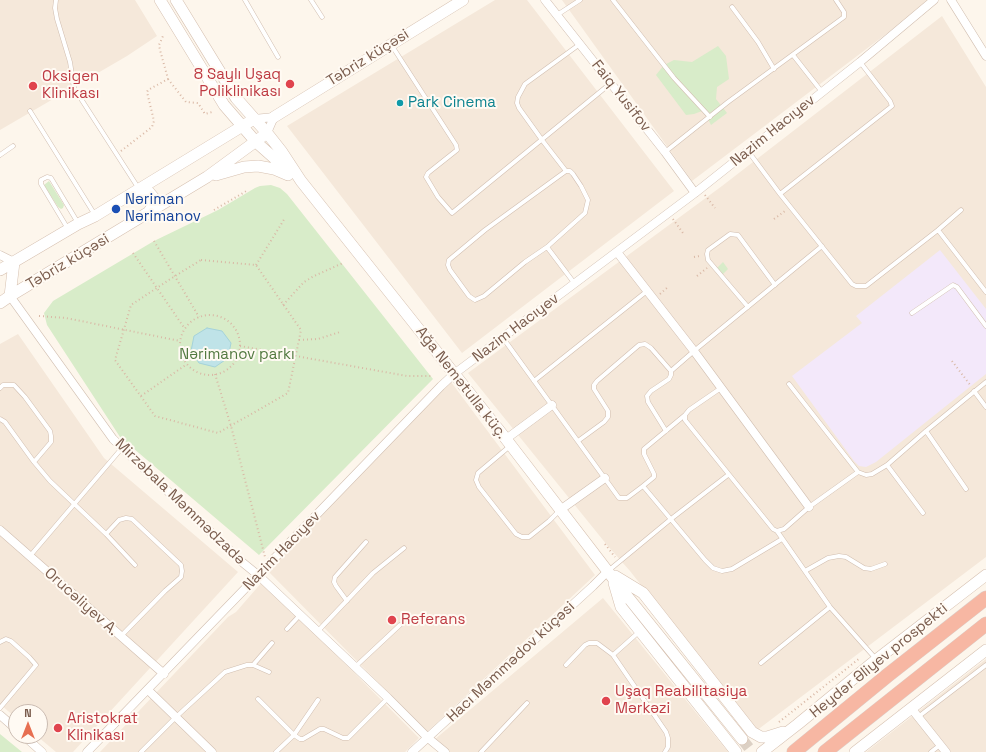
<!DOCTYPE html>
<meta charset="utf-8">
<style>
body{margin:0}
#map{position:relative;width:986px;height:752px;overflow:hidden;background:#fdf6ec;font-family:"Space Grotesk",sans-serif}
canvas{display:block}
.north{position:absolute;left:8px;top:704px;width:40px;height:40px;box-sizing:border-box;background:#fffaf3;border:1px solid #cabbb1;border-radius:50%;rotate:0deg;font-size:11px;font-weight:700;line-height:16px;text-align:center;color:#7a5c4d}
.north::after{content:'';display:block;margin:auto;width:14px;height:18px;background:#e76f51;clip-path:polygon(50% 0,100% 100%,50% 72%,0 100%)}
</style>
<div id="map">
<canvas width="986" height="752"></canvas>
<div class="north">N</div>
</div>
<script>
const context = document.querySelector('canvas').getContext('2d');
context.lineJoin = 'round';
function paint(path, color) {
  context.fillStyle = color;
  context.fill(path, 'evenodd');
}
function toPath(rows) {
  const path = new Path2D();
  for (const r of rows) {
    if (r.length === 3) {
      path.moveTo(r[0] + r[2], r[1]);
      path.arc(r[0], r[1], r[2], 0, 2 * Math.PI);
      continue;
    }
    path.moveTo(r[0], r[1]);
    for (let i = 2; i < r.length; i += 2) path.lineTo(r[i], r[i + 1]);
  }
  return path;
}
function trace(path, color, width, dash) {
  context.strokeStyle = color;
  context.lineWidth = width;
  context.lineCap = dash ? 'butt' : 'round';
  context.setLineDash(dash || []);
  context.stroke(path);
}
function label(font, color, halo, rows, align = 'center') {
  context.font = font + ' "Space Grotesk",sans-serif';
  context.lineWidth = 4;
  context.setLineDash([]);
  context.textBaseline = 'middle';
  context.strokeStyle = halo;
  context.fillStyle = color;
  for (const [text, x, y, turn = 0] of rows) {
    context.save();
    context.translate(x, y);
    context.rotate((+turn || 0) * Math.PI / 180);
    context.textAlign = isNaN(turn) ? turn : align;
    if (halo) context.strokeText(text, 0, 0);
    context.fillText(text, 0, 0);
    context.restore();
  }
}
paint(toPath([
 [0,0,135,0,157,36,127,56,0,130],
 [495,0,527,0,674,191,462,353,287,126],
 [562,0,931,0,692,181],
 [942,16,986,87,986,557,756,731,630,571,607,545,468,373,722,186],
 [18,334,104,458,238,572,73,752,56,752,37,736,40,736,40,712,16,712,16,718,0,704,0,344],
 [451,382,595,575,427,732,266,569],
 [263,581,419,738,405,752,100,752,228,617,236,612],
 [603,598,728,752,448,752,434,740],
 [986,659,986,752,866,752]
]), '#f5e8da');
paint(toPath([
 [940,250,986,309,986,374,876,462,866,467,859,466,854,461,792,376,862,323,856,316]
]), '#f3e8fa');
paint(toPath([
 [718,46,726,56,729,79,717,87,716,99,727,113,711,125,707,117,709,114,707,110,702,111,694,114,686,115,656,75,664,65,674,60,692,62],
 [49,181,64,205,63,208,61,209,58,207,44,185],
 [271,185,280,188,287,194,433,379,259,555,120,437,47,325,44,313,53,301,154,241,218,210,255,188,260,186],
 [723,262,728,269,722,275,717,268],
 [0,734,22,752,0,752]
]), '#d8ecc9');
const water = toPath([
 [207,328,222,331,231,343,228,358,215,367,199,363,191,351,194,336,207,328]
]);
paint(water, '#bfe3e8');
trace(water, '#a5d3da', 1);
trace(toPath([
 [742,739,752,752]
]), '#dcd0c4', 11, [11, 5.5]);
const lane = toPath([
 [56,0,55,8,57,19,70,62,74,88,139,189],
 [245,0,278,57],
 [311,0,322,17],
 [613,0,674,78,710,117],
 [732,7,758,42,774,69],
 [557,15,580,0],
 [392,46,456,145,457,150,428,173,426,177,438,197,452,213,611,83],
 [793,55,822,92],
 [30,111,95,215],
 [748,151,780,194,852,284,856,286,866,286,938,230,961,210],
 [665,152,728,102,844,17,844,12,836,0],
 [0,155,13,146],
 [566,171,485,230,449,260,448,265,450,270,469,296,475,300,484,296,525,262,547,247,585,213,588,200,581,186,573,174,570,171,566,171,542,140,519,108,517,103,518,97,525,84,580,44],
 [780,194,892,106,890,101,860,62],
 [68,229,41,184,41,180,47,177,51,178,78,223],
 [938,230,986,292],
 [547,247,575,284],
 [748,307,708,260,707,254,708,250,730,234,738,235,775,285],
 [912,313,953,285,957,287,986,326],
 [503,338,619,498,627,498,643,486,705,560,713,568,722,571,732,569,782,539],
 [534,381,647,291],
 [789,384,858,472,866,475,872,474,887,465,926,431,986,382],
 [0,388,3,385,14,385,25,397,50,431,51,436,51,442,34,462],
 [721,388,689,410,685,415,685,420,773,529,777,531,784,529,809,507,858,472],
 [974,391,986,407],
 [0,419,5,422,34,462,50,481,106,534,135,565],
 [666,431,648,402,647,396,651,391,669,379,671,375,671,371,694,351,822,246],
 [926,431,966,489],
 [578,441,604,422,608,417,608,411,594,389,594,385,597,381,639,345,645,344,651,348,671,371],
 [510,446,478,473,476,480,479,487,516,534,522,537,529,537,549,521,560,510],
 [887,465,923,513],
 [643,486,654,477,654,474,644,454,644,449,685,415],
 [777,531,830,607,876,659],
 [106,534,119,520,126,518,132,519,181,565,182,571,181,577,165,591,121,636],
 [30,556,122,448],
 [608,571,671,519,728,475],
 [805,571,828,558,839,556,846,557,864,568,871,569,885,564],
 [347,601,336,586,334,582,335,577,366,542],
 [287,629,300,615],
 [640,631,613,655,666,732,668,738,668,747,665,752],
 [317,632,373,573,404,548],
 [0,642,6,639,11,641,29,657,36,665,0,708],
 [761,663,830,607],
 [253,665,272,643],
 [566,665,585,645,589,643,597,643,613,655],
 [355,667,400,625],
 [258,699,294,735,276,752],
 [318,700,294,735,300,739,303,739,320,729,324,729,343,738,348,738,388,698],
 [918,717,986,665],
 [141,752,176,717,225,672,247,665,253,665,269,672],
 [481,752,527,703],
 [931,752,940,745]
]);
const street = toPath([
 [545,0,665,152,695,193],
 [951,0,986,56],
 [254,119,274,117,267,133],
 [617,252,694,351,809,507],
 [0,255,14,262],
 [10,296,113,439,242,562,258,575,388,698,428,738,445,752],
 [506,439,552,405],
 [560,510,605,478],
 [0,530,164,674],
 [148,690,212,752],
 [911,708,946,752],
 [0,715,16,729],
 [24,736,42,752],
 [87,752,441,386,454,374,695,193,860,62,934,0],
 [412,752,593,586,608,571]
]);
const secondary = toPath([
 [160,0,224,105,256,142,291,173],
 [176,0,236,98,267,133,282,152,301,181,506,439,619,586,742,739],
 [274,117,463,0],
 [216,175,244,167,258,166,274,169,288,175],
 [136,192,143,191,149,192,154,198,153,206,147,214],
 [0,270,78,224,95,216,254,119],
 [10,296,14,262],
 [0,303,10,296,207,177,267,133],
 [615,576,643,593,752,732,761,737,767,737,783,732],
 [614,583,621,607,736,752],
 [762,752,798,724,876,660,986,575],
 [855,752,986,650]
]);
const highway = toPath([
 [794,752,888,675,986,598],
 [825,752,986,624]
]);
trace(lane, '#d1beb0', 5);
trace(street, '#d1beb0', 9);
trace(secondary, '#d6c0b0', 12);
trace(highway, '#dad1cd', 15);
trace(toPath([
 [168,79,186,102,198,103,205,114,212,112],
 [121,151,152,127,154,121,147,92,148,90,168,79,160,50,159,45,163,36],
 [705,195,715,208],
 [214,210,248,190],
 [673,219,683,233],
 [774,219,785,211],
 [154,241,199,317],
 [133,253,185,329],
 [694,257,700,256],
 [201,260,256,265,301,330,288,393,218,433,155,416,115,360,131,305,175,276,201,260],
 [256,265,285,218],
 [697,276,707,268],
 [660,294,668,287],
 [283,305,304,282,314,276,343,263],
 [210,345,30],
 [39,316,66,318,180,341],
 [299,340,318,339,340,332],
 [240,346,407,376,432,376],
 [952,361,971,386],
 [215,374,231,426,265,557],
 [141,396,187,364],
 [605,544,615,557],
 [779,722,860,658]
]), '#d9b8a5', 2, [1, 3]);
trace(lane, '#fff', 4);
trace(street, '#fff', 8);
trace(secondary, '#fff', 11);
trace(highway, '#f7b7a3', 14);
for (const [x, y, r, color] of [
 [290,84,5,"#e0444e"],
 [33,86,5,"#e0444e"],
 [400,103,4,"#0f9aa8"],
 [116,209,5,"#1a4fb4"],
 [392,620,5,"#e0444e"],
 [606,701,5,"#e0444e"],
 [58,728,5,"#e0444e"]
]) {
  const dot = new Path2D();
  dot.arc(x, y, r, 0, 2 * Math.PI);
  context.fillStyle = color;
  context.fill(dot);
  trace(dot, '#fffaf3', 1.5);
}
label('15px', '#7a5c4d', '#fffaf3', [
 ["Təbriz küçəsi",368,58,-32],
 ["Faiq Yusifov",621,96,52],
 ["Nazim Hacıyev",773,131,-39],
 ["Təbriz küçəsi",68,262,-31],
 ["Nazim Hacıyev",516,328,-37],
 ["Ağa Nemətulla küç.",461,383,52],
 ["Mirzəbala Məmmədzadə",180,502,44],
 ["Nazim Hacıyev",282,551,-46],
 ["Orucəliyev A.",81,602,42],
 ["Heydər Əliyev prospekti",879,661,-39],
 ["Hacı Məmmədov küçəsi",511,662,-43]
]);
label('15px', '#be3a42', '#fffaf3', [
 ["8 Saylı Uşaq",281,75,"right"],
 ["Poliklinikası",281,92,"right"],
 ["Oksigen",42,77],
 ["Klinikası",42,94],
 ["Referans",401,620],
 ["Uşaq Reabilitasiya",615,692],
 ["Mərkəzi",615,709],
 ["Aristokrat",67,719],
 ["Klinikası",67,736]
], 'left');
label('15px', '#0d838f', '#fffaf3', [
 ["Park Cinema",408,103]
], 'left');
label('15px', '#164399', '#fffaf3', [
 ["Nəriman",125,200],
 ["Nərimanov",125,217]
], 'left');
label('15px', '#537a41', '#fffaf3', [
 ["Nərimanov parkı",237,355]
]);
</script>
